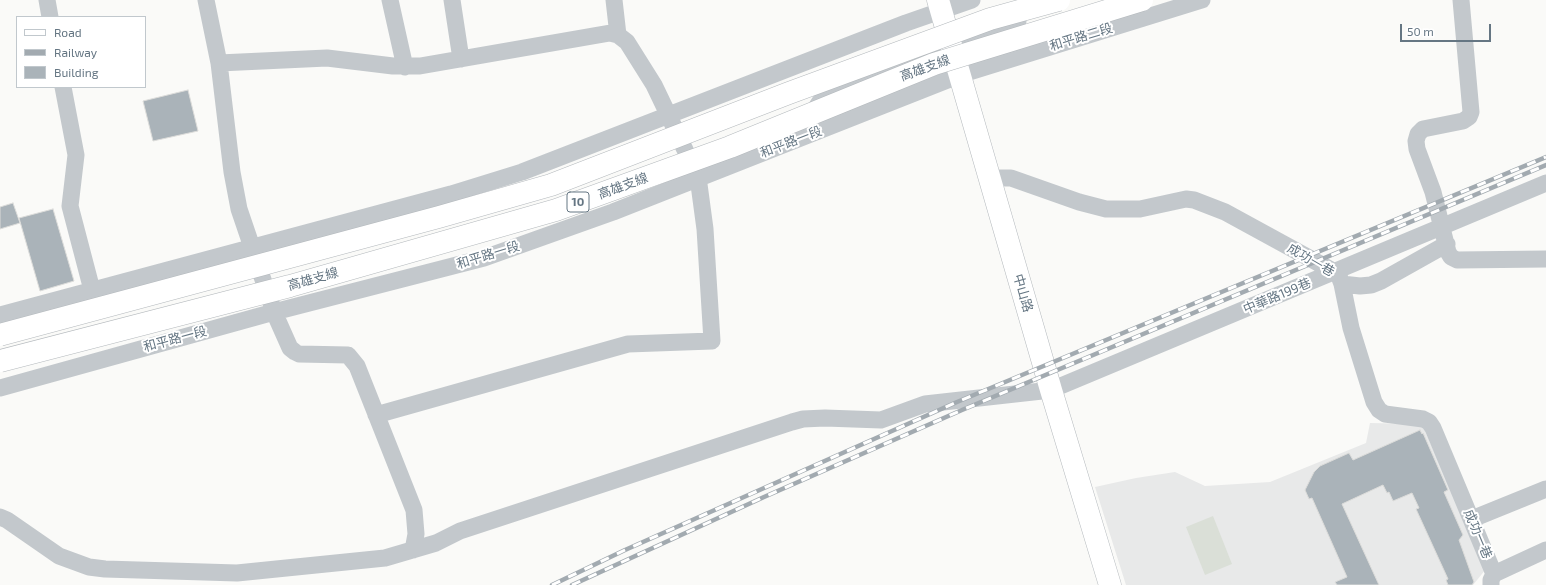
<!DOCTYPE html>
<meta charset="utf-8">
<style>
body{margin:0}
#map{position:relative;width:1546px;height:585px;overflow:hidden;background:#fafaf8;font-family:"Exo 2",sans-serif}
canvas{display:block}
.legend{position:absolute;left:16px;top:16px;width:130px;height:72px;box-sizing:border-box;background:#fff;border:1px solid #c1c8cd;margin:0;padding:5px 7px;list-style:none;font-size:12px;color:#657683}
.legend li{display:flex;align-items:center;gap:8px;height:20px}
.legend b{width:20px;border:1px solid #c1c8cd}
.scale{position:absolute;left:1400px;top:24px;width:91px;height:18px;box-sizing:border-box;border:2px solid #657683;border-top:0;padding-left:5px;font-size:12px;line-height:14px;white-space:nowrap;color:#657683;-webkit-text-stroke:3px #fff;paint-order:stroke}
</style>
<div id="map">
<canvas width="1546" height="585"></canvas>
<ul class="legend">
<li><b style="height:5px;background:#fff"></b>Road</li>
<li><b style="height:5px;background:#a2aab0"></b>Railway</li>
<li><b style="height:11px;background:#aab3b9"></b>Building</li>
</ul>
<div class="scale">50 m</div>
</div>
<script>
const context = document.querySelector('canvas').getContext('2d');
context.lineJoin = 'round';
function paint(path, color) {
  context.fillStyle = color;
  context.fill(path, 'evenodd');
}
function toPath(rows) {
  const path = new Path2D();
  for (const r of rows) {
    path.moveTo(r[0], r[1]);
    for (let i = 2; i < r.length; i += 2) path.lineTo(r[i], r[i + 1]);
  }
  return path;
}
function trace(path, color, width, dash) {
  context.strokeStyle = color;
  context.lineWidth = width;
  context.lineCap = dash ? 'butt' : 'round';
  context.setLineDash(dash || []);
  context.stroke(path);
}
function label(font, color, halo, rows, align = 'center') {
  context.font = font + ' "Exo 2","Noto Sans TC",sans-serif';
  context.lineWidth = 4;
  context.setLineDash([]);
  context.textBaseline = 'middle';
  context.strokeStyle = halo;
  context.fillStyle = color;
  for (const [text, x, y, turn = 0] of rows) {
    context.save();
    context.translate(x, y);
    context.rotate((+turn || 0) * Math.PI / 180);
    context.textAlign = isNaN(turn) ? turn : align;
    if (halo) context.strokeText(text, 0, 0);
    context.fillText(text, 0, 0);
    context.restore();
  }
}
paint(toPath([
 [1370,423,1422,424,1486,569,1473,585,1126,585,1095,487,1136,478,1175,472,1205,486,1270,482,1366,443]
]), '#e8e9e9');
paint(toPath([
 [1213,516,1232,564,1205,575,1186,527]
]), '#dadfd7');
const building = toPath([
 [188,90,198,131,153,141,143,101,188,90],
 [13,203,20,223,0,229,0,207,13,203],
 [53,209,74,281,40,291,19,218,53,209],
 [1420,430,1422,434,1423,433,1448,490,1444,492,1463,535,1459,540,1474,582,1472,585,1448,585,1446,580,1448,579,1416,509,1419,508,1412,493,1393,501,1389,492,1387,493,1383,485,1342,504,1379,585,1337,585,1335,582,1347,577,1312,498,1309,499,1305,490,1314,472,1320,466,1349,453,1353,460,1420,430]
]);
paint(building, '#aab3b9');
trace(building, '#dcdcda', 1);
const major = toPath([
 [938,0,1051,390,1110,585]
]);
trace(major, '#b5babe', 23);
trace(toPath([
 [47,0,50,17],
 [206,0,219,63,232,172,239,209,274,312,290,348,295,352,299,354,348,355,357,366,414,510,416,534,413,550],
 [390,0,405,67],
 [452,0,461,59],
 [614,0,618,35],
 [1461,0,1471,112,1469,117,1463,121,1423,129,1418,134,1416,141,1417,149,1433,192,1448,252,1451,257,1457,260,1546,259],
 [219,63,327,58,393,66,420,66,610,33,618,35,627,42,654,85,698,177,705,229,712,341,628,344,376,415],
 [63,87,76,155,70,206,92,290],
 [810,117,825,94,951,45,1018,21],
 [990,178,1011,178,1079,202,1106,209,1140,209,1186,199,1194,200,1225,212,1333,271,1339,276,1342,284,1351,328,1374,402,1379,410,1385,414,1423,419,1429,422,1433,428,1494,574],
 [1342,284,1360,286,1371,285,1381,281,1447,244],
 [0,315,451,194,522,172,906,23,972,0],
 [0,388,274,312,484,258,613,212,960,75,1202,0],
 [0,517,7,520,59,556,89,567,105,569,237,573,385,558,436,543,460,531,792,422,803,419,825,418,881,420,925,404,1051,390,1546,183],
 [1472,519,1546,489],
 [1491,585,1491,580,1494,574,1546,550]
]), '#c3c8cc', 17);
trace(major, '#fff', 22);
const rail = toPath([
 [552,585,625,550,957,402,1546,157],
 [572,585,764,497,962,410,1546,165]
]);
trace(rail, '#a2aab0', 4.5);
trace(rail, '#fff', 3, [9]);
const highwayBridge = toPath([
 [0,335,439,217,551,185,789,93,990,19,1059,0],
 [0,361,290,286,556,210,730,147,934,64,1142,0]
]);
trace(highwayBridge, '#b4b9bd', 23, []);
trace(highwayBridge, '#fff', 22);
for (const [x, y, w] of [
 [578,202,22]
]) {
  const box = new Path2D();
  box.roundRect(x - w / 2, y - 10, w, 20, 3);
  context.fillStyle = '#fff';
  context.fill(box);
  trace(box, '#657683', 1);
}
label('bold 12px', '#657683', null, [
 ["10",578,202]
]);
label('13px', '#657683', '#fff', [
 ["和平路二段",1081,37,-17],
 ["高雄支線",925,68,-20],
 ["和平路一段",791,142,-21],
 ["高雄支線",623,186,-20],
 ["和平路一段",488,255,-17],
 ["成功一巷",1311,260,30],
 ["高雄支線",313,279,-16],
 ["中山路",1023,293,74],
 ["中華路199巷",1277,296,-23],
 ["和平路一段",175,339,-15],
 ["成功一巷",1478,534,67]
]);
</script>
